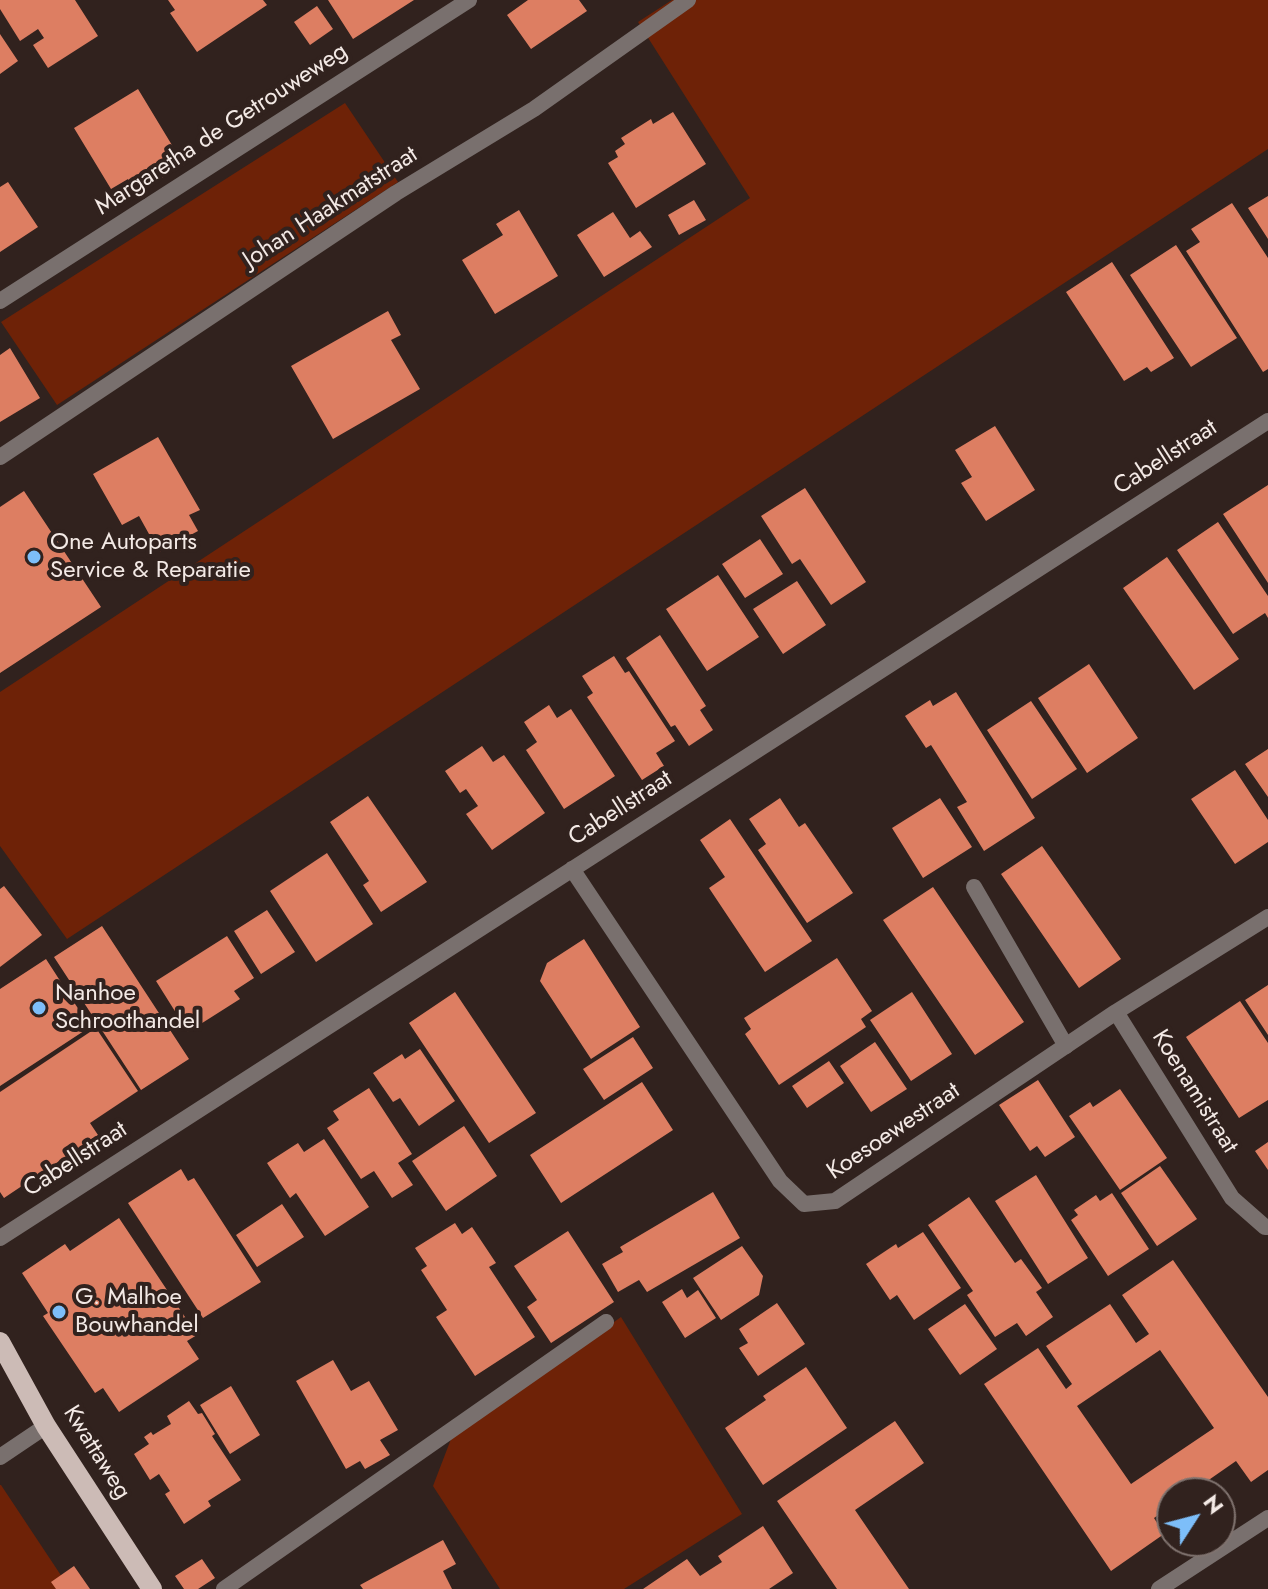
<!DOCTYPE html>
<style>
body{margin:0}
#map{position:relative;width:1268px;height:1589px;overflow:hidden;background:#31221e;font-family:Jost,sans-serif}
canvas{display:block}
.north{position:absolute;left:1156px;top:1477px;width:80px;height:80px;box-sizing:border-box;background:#31221e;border:2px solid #7f726e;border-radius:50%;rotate:54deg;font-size:22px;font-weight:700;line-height:32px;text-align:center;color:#f3e9e5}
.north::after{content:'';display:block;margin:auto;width:28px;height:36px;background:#7dbef9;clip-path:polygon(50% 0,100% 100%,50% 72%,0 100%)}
</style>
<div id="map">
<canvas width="1268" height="1589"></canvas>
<div class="north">N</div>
</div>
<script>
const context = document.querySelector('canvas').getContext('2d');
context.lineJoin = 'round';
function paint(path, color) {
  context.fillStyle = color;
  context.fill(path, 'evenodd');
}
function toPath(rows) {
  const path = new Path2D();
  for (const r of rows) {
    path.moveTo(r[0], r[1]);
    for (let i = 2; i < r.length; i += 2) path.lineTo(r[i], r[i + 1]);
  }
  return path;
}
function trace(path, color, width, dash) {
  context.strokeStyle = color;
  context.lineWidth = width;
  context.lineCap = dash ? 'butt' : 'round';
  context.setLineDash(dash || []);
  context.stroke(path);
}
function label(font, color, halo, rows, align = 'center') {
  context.font = font + ' Jost,sans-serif';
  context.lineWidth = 8;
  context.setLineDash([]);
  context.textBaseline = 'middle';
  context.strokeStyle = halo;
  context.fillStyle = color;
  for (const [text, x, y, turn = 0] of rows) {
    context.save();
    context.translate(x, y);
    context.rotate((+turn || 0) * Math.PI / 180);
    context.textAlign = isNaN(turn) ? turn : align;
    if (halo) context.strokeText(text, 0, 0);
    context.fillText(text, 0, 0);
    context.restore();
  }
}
paint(toPath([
 [672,0,1268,0,1268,149,67,939,0,846,0,692,750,198,638,22],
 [345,103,398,182,57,405,1,322],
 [621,1317,742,1514,624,1589,500,1589,433,1486,451,1439],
 [0,1485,1,1485,70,1589,0,1589]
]), '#6e2207');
paint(toPath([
 [0,0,75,0,98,36,48,68,33,45,44,38,38,29,20,41,0,9],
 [168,0,263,0,267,5,197,52,170,13,175,10],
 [328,0,414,0,353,39],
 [528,0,579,0,587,11,531,49,507,15],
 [317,6,333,29,310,45,294,22],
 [0,34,18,61,0,74],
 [138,89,184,165,136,193,128,179,111,189,74,128],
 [673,112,706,164,636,208,608,163,618,157,615,151,625,144,621,138,651,119,653,124],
 [8,182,38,227,0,252,0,187],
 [1268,196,1268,239,1248,208],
 [694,200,706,220,679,235,668,215],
 [1232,203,1268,258,1268,369,1263,372,1186,251,1200,242,1191,229],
 [519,210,558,276,495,314,462,260,503,235,496,224],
 [613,212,630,238,640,231,652,247,604,277,577,235],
 [1176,245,1237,338,1191,367,1130,275],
 [1112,262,1174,358,1151,372,1147,367,1124,381,1066,292],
 [388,311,401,335,391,340,420,389,333,439,291,366],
 [10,348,40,398,0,422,0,355],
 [995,426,1035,490,986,521,961,483,972,477,955,450],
 [158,437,200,510,189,515,198,531,159,552,139,516,122,525,93,474],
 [1268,485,1268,583,1223,514],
 [805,488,866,582,831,605,800,559,792,564,761,516],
 [24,491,101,607,0,673,0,507],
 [1218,522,1268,596,1268,618,1265,613,1233,634,1177,550],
 [760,539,783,574,745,598,722,564],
 [1167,557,1239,659,1194,690,1123,588],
 [718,575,759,637,707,671,666,609],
 [797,581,826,625,783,654,753,609],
 [660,635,706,706,700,710,713,730,689,746,675,725,671,727,626,658],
 [614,656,625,673,629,671,675,741,656,753,664,766,642,780,587,697,593,693,582,676],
 [1089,664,1138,738,1087,773,1038,698],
 [956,692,1035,818,984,851,957,807,967,802,931,745,926,748,905,716,930,700,933,706],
 [1031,701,1077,769,1032,799,987,730],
 [549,705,557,718,571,709,615,776,564,809,526,750,537,742,524,722],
 [482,746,493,762,504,755,545,813,492,850,466,814,478,806,466,789,460,793,445,771],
 [1268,749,1268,797,1245,764],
 [1235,770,1268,820,1268,842,1235,864,1191,799],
 [368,796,427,882,381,912,363,885,369,881,330,822],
 [780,798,799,827,805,823,853,893,807,923,758,850,766,844,749,819],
 [940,798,972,847,923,878,892,828],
 [730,819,812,941,765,972,709,888,725,877,700,840],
 [1042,846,1121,959,1079,988,1001,874],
 [327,853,373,924,316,962,270,891],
 [4,886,42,935,0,967,0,889],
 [933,887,1024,1022,975,1055,883,920],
 [267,910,295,952,261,974,234,931],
 [102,926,189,1059,141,1090,54,957],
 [227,936,254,978,234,991,240,999,188,1032,156,981],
 [584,939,640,1027,591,1059,540,981,547,963],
 [837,958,872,1011,861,1019,866,1027,779,1085,745,1034,751,1029,744,1018],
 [46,959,90,1027,0,1086,0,989],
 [1268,985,1268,1035,1245,1000],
 [455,992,536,1113,489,1143,409,1023],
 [912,992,952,1054,911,1081,870,1020],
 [1240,1001,1268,1043,1268,1100,1239,1118,1186,1037],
 [96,1028,138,1091,90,1123,98,1135,4,1198,0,1192,0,1092],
 [633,1037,653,1068,604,1100,583,1069],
 [875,1042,907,1089,871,1112,840,1066],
 [420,1049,455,1101,419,1126,400,1098,393,1102,373,1073,402,1054,405,1059],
 [829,1061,844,1083,807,1108,792,1086],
 [1038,1080,1075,1137,1045,1157,1037,1146,1030,1151,999,1105],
 [642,1082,673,1130,561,1203,530,1155],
 [369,1088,412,1154,398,1163,413,1185,392,1198,374,1171,361,1179,327,1128,339,1120,333,1111],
 [1120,1089,1167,1158,1120,1190,1069,1116,1090,1102,1093,1107],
 [464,1126,497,1176,446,1211,412,1161],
 [324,1139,369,1207,325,1236,296,1193,290,1198,267,1163,298,1143,304,1152],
 [1268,1142,1268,1170,1255,1151],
 [1160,1166,1197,1219,1157,1246,1121,1193],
 [181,1169,188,1181,194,1178,261,1282,203,1318,128,1203],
 [1036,1175,1088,1258,1048,1284,995,1201],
 [713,1192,740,1238,647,1292,639,1280,618,1292,602,1264,623,1252,620,1247],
 [1112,1193,1149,1249,1108,1276,1071,1220,1078,1215,1074,1210,1096,1195,1100,1201],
 [969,1197,1015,1263,1021,1259,1042,1288,1036,1292,1053,1317,1026,1336,1017,1323,995,1337,967,1295,973,1291,928,1225],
 [282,1204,304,1237,257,1267,236,1235],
 [119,1218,197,1335,187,1341,199,1359,119,1412,103,1388,95,1393,43,1316,48,1313,22,1273,65,1244,70,1251],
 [455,1223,462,1234,472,1227,496,1263,489,1267,535,1337,475,1376,436,1317,447,1310,421,1270,427,1266,415,1248],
 [568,1231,614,1302,551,1343,527,1307,537,1300,514,1266],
 [923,1232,961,1288,914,1320,897,1295,890,1300,866,1264,896,1244,898,1248],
 [742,1246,763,1276,759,1295,721,1320,693,1278],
 [1173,1260,1268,1397,1268,1470,1251,1482,1236,1461,1190,1493,1172,1493,1172,1505,1154,1518,1164,1534,1111,1571,984,1384,1038,1348,1066,1389,1072,1384,1046,1346,1110,1304,1136,1343,1149,1334,1122,1295],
 [1160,1350,1214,1428,1131,1484,1077,1406],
 [682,1289,687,1298,698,1290,716,1318,685,1338,662,1302],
 [777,1303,805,1344,758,1376,739,1348,748,1343,739,1329],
 [965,1304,997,1349,960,1375,928,1329],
 [333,1360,351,1391,369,1381,398,1430,380,1440,390,1455,365,1469,360,1461,346,1469,296,1381],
 [806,1367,847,1428,763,1485,725,1428,766,1400,763,1396],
 [231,1386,260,1435,230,1454,200,1405],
 [189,1401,198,1414,202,1413,215,1434,212,1436,241,1480,208,1501,211,1506,184,1524,165,1494,170,1491,159,1474,150,1480,134,1454,149,1444,144,1437,151,1432,153,1435,171,1424,167,1416],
 [895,1421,924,1463,855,1510,909,1589,837,1589,777,1501],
 [763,1526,793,1573,769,1589,643,1589,687,1559,700,1576,722,1562,718,1556],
 [443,1540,456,1564,443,1571,452,1589,363,1589,360,1585],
 [202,1559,215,1578,198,1589,184,1589,175,1576],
 [74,1566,90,1589,56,1589,51,1582]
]), '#dd7e62');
trace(toPath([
 [974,887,1066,1046]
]), '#79706e', 16);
trace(toPath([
 [0,301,469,0],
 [0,457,396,193,534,109,688,0],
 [572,869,780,1181,804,1204,835,1201,1116,1012,1268,917],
 [1116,1012,1232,1198,1265,1227,1268,1227],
 [0,1238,1268,421],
 [0,1457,46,1426],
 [224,1589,606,1322],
 [1159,1589,1268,1518]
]), '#79706e', 16);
trace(toPath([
 [0,1342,46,1426,152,1589]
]), '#ccbbb6', 20);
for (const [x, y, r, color] of [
 [34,557,8,"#7dbef9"],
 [39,1008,8,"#7dbef9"],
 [59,1312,8,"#7dbef9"]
]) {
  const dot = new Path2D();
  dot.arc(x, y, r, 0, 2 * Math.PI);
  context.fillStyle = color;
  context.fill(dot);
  trace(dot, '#31221e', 3);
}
label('24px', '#f3e9e5', '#31221e', [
 ["Margaretha de Getrouweweg",222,130,-33],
 ["Johan Haakmatstraat",331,208,-33],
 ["Cabellstraat",1166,458,-33],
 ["Cabellstraat",621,809,-33],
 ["Koenamistraat",1194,1092,58],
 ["Koesoewestraat",894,1132,-34],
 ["Cabellstraat",76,1160,-33],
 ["Kwattaweg",96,1453,58]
]);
label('24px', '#f3e9e5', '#31221e', [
 ["One Autoparts",50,543],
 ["Service & Reparatie",50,571],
 ["Nanhoe",55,994],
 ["Schroothandel",55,1022],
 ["G. Malhoe",75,1298],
 ["Bouwhandel",75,1326]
], 'left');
</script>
